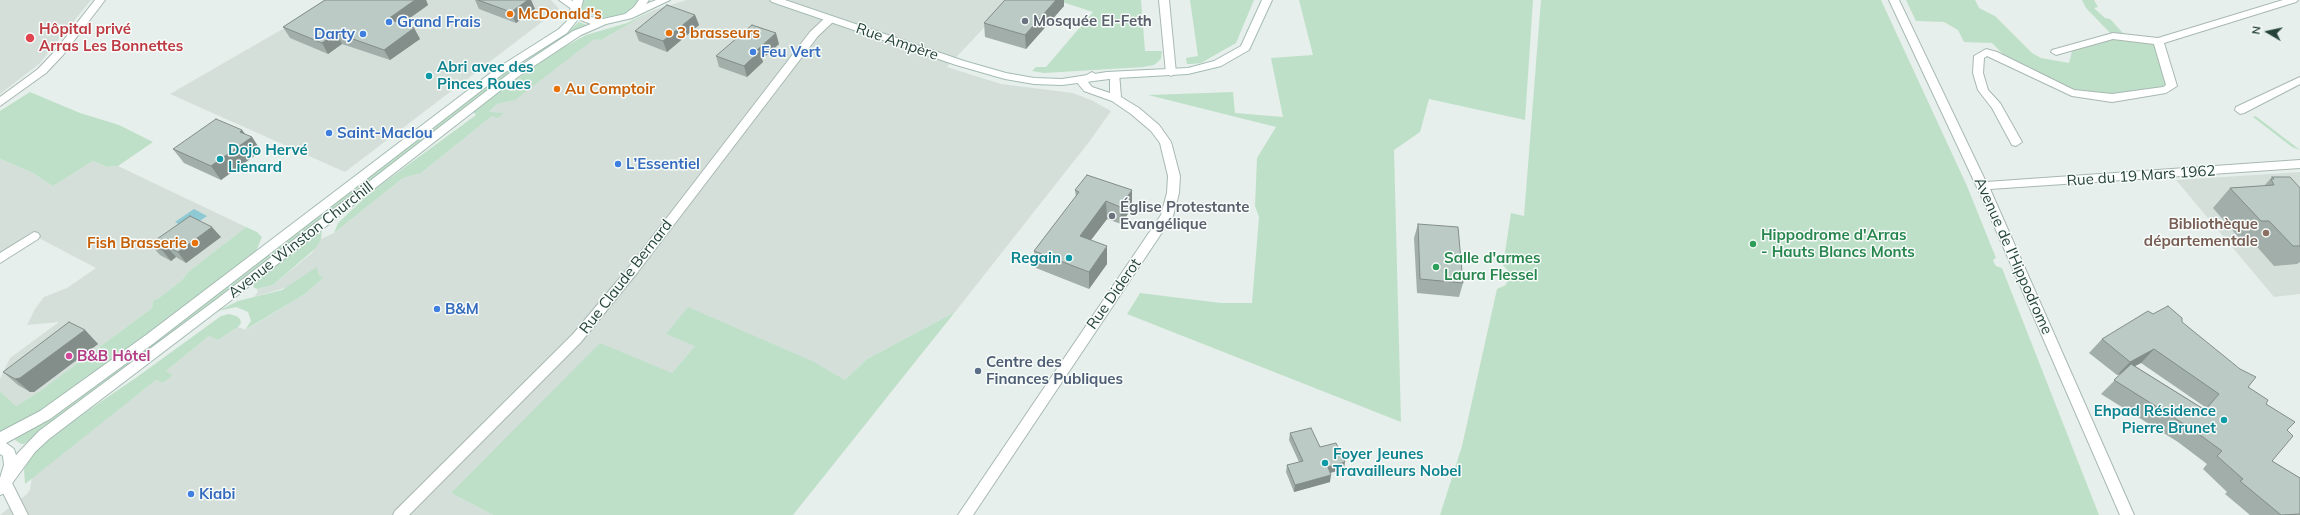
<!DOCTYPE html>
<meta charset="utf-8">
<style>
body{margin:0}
#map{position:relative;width:2300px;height:515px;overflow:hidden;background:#e6efeb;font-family:Mulish,sans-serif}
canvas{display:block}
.north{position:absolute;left:2248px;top:12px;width:40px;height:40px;-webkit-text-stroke:3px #f7fbf9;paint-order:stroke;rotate:279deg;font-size:11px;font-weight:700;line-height:16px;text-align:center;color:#24423a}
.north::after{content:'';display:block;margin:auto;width:14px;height:18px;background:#24423a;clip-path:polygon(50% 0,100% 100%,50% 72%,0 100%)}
</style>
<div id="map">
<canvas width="2300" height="515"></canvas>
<div class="north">N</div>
</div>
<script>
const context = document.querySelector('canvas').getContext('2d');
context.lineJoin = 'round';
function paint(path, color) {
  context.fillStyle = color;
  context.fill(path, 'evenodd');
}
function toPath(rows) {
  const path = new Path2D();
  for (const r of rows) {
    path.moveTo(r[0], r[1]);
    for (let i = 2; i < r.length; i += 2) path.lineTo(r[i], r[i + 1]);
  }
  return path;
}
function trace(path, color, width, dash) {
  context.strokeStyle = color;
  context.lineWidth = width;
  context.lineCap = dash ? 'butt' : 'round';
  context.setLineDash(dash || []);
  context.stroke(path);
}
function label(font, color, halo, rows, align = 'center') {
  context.font = font + ' Mulish,sans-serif';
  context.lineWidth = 3;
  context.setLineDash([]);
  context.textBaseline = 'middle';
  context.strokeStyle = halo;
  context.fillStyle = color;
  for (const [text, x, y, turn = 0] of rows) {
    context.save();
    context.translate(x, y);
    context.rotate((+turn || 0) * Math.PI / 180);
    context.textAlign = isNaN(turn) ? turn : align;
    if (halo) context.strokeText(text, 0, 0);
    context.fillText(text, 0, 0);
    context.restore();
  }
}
paint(toPath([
 [0,0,91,0,39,64,0,94],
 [333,0,551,0,559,9,345,172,170,94],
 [687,0,1010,0,947,67,1001,84,1073,93,1093,101,1111,111,1089,142,955,312,867,359,845,380,782,348,695,346,672,373,451,493,493,515,0,515,27,494,30,490,32,477,156,380,163,383,172,375,166,371,209,336,218,340,238,327,246,330,305,294,324,277,319,275,317,268,288,287,254,297,258,292,257,289,273,285,312,253,321,239,334,233,403,178,421,173,492,116,503,113,488,113,497,104,510,101,594,38,601,40,654,10],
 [0,159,31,172,53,186,93,161,107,167,118,166,246,227,188,272,182,280,159,298,153,301,152,308,40,391,16,406,0,391,0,379,10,358,59,322,27,325,35,309,44,297,67,288,96,268,37,237,0,259],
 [2300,172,2300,294,2274,297,2176,180]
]), '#d4dfda');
paint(toPath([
 [584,0,638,0,633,7,625,13,603,18,585,13,582,8],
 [1056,0,1141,0,1145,51,1162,51,1161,59,1154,65,1143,67,1044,73,1032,71,1036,67,1046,67,1093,12],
 [1190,0,1254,0,1236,43,1201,63,1192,64,1187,64,1186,58,1198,56],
 [1299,0,1533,0,1525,120,1429,99,1420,132,1394,150,1401,422,1127,314,1140,293,1221,303,1252,303,1259,217,1255,206,1257,158,1276,127,1148,95,1233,92,1235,113,1283,117,1271,58,1313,55],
 [1541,0,1881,0,1967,186,1996,258,1993,260,1994,263,1996,266,2002,268,2099,515,1440,515,1462,446,1497,289,1506,285,1509,272,1503,265,1511,213,1524,216],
 [1906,0,1975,0,1979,8,1995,16,2032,53,2041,58,2069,63,2073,48,2113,36,2086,8,2082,0,2094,0,2098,7,2094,8,2105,18,2110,19,2122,32,2133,38,2158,41,2165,57,2166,90,2086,96,2001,58,2004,55,1992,43,1964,42,1958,30,1944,22,1916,21],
 [654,10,601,40,594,39,515,100,497,104,489,112,504,113,498,118,492,116,421,173,403,178,334,233,338,223,371,192,476,115,473,112,548,56,586,35,627,23],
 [579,22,587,25,522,63,215,301,24,444,21,444,15,440,16,437,42,424,130,361,499,76,565,34],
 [30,92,80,113,119,125,153,142,118,166,107,167,93,161,53,186,31,172,0,159,0,111],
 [2254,116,2257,117,2300,150,2292,147,2253,117],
 [246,227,257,232,262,237,256,251,223,280,41,412,0,432,0,391,16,406,40,391,152,308,153,301,159,298,182,280,188,272],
 [322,230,321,239,316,248,273,285,257,289,253,287,255,282],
 [317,267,319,275,324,277,305,294,245,330,251,321,248,312,236,307,218,311,238,301,282,290],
 [688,307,812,361,845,380,867,359,955,312,793,515,493,515,451,493,600,343,672,373,695,346,666,334],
 [229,314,236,316,240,319,241,323,238,327,218,340,209,336,166,371,173,375,163,383,156,380,25,484,24,469,34,453,51,436,137,377,221,316]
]), '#bfe0c8');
paint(toPath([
 [194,209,207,216,188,229,175,222]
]), '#8ec9d4');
const street = toPath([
 [95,0,105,0,63,55,46,73,0,106,0,97,38,69,55,51,95,0],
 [559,0,571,0,581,8,576,11,573,10,559,0],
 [1159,0,1169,0,1176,73,1171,76,1166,73,1159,0],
 [1889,0,1899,0,1986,182,2300,160,2300,168,1990,189,2134,515,2120,515,1982,198,1889,0],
 [2283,0,2298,0,2296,2,2164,43,2177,86,2166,93,2112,102,2072,96,1987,56,1984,58,1983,73,1988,90,2000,103,2022,142,2016,146,2012,145,1992,108,1978,90,1973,73,1974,56,1986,49,1997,52,2074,90,2112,94,2163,87,2166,85,2154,44,2113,39,2056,55,2051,52,2052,50,2113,33,2158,38,2283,0],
 [830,16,835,19,834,21,818,36,637,273,581,342,409,515,393,515,395,511,573,334,629,267,810,32,826,17,830,16],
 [1092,72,1097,75,1088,82,1092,87,1110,93,1110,75,1111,73,1119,73,1121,97,1139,108,1159,125,1171,142,1180,176,1179,193,1173,216,973,515,958,515,1161,215,1167,193,1168,176,1160,143,1151,131,1131,114,1112,101,1084,91,1076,81,1092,72],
 [2300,77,2300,84,2244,113,2240,114,2235,110,2236,107,2300,77],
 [34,232,38,233,40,236,38,239,0,263,0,253,34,232],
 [5,477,10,479,28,515,14,515,0,487,0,479,5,477]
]);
const secondary = toPath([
 [573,0,583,0,581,8,583,13,590,17,603,19,625,14,634,7,639,0,649,0,646,4,656,0,670,0,632,18,606,24,581,35,519,76,225,305,49,439,35,452,5,493,0,495,0,478,4,465,3,456,0,454,0,432,40,411,146,335,496,69,559,29,567,21,573,0],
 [578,19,591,24,573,31,511,72,217,299,39,431,16,455,14,449,6,443,50,419,154,343,504,73,567,33,578,19],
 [770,0,785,0,964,61,1006,73,1034,78,1062,79,1107,72,1188,68,1214,61,1241,46,1262,0,1272,0,1249,50,1221,66,1188,74,1117,78,1062,85,1034,84,1005,79,956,65,772,2,770,0]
]);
trace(street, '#a8b8b2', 2);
trace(secondary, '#a4bbb3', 2);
paint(street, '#fff');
paint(secondary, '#fff');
paint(toPath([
 [325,0,426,0,428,5,402,24,414,28,420,39,390,60,342,44,328,54,290,38,283,27],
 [475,0,531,0,535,9,516,23,479,9],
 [1005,0,1064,0,1064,6,1026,49,985,37,984,23],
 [695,15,699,25,667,52,639,41,635,31],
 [779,44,762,59,763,62,747,77,719,67,716,56],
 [242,130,245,135,252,137,261,151,221,180,184,163,173,149],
 [2272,177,2300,188,2300,262,2297,264,2274,266,2251,240,2242,241,2213,208,2230,188,2264,186],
 [1075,190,1132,190,1132,208,1121,224,1107,219,1091,240,1107,264,1089,289,1036,268,1034,251,1076,197],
 [1418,224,1463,283,1459,297,1417,293,1414,238],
 [221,237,186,263,176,257,171,261,160,255,150,244],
 [2153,314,2182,322,2266,404,2287,430,2272,461,2300,478,2300,515,2250,515,2225,494,2227,492,2203,469,2207,464,2178,442,2101,394,2121,374,2117,375,2089,353,2102,339],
 [2141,363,2205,407,2204,409,2135,366],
 [85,330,98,344,34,392,30,392,18,385,3,372],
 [1290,433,1320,447,1344,469,1330,473,1330,482,1294,492,1286,472,1287,465,1299,462,1289,440]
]), '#a1aea9');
paint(toPath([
 [415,0,426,0,428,5,394,29,388,19],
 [528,0,531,0,535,9,516,23,511,12],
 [1056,0,1064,0,1064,6,1026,49,1025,35],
 [695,15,699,25,667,52,663,41],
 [414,28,420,39,390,60,384,50],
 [336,33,342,44,328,54,322,43],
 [776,33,779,44,762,59,763,62,747,77,744,66,757,50],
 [242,130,249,139,252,137,261,151,221,180,211,166,240,132],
 [1132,190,1132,208,1121,224,1120,207],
 [1106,201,1107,219,1081,253,1080,236],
 [212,227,221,237,186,263,178,252],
 [1107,246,1107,264,1089,289,1089,272],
 [167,247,176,257,171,261,162,250],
 [85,330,98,344,34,392,30,392,15,379],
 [2154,349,2141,363,2117,375,2130,362],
 [1345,462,1344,469,1326,474,1328,467],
 [1331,475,1330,482,1294,492,1295,485]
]), '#838d89');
const building = toPath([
 [325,0,415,0,388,19,414,28,384,50,336,33,322,43,283,27,325,0],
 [478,0,528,0,511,12,478,0],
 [1005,0,1056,0,1025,35,984,23,1005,0],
 [667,5,695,15,663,41,635,31,667,5],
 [752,25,776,33,757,50,760,51,744,66,716,56,752,25],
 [216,119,242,130,240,132,252,137,211,166,173,149,216,119],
 [1087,175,1132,190,1120,207,1106,201,1080,236,1107,246,1089,272,1034,251,1079,192,1075,190,1087,175],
 [2272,177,2290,177,2300,188,2300,246,2293,246,2269,221,2261,221,2230,188,2274,185,2271,179,2274,179,2272,177],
 [190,216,212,227,178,252,167,247,162,250,150,244,190,216],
 [1418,224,1458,227,1463,283,1420,279,1418,224],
 [2168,306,2182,318,2182,322,2240,369,2256,377,2248,387,2268,400,2266,404,2295,422,2287,430,2293,436,2272,461,2300,478,2300,514,2281,515,2240,481,2243,479,2217,456,2222,451,2192,429,2114,380,2131,364,2205,410,2219,394,2154,349,2130,362,2102,339,2148,311,2153,314,2168,306],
 [69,322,85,330,20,378,15,379,3,372,69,322],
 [1311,428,1320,447,1336,443,1345,462,1328,467,1331,475,1295,485,1287,465,1303,461,1290,433,1311,428]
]);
paint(building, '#bbcac4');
trace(building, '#838d89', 1);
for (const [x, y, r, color] of [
 [510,14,4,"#e8710a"],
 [1025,21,4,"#6b7280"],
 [389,22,4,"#3f7fe0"],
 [669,33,4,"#e8710a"],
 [363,34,4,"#3f7fe0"],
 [30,38,5,"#e0444e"],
 [753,52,4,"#3f7fe0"],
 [429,76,4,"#0f9aa8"],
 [557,89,4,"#e8710a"],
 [329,133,4,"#3f7fe0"],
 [220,159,4,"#0f9aa8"],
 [618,164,4,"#3f7fe0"],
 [1112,216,4,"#6b7280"],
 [2266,233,4,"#8d6e63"],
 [195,243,4,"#e8710a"],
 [1753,244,4,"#2e9e5b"],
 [1069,258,4,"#0f9aa8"],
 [1436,267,4,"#2e9e5b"],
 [437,309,4,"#3f7fe0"],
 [69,356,4,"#d1479c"],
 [978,371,4,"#5c6f8a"],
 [2224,420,4,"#0f9aa8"],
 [1325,463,4,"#0f9aa8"],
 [191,494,4,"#3f7fe0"]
]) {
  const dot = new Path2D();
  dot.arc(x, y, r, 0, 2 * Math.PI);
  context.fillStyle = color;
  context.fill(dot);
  trace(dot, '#f7fbf9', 1.5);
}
label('bold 15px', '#c56008', '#f7fbf9', [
 ["McDonald's",518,14],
 ["3 brasseurs",677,33],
 ["Au Comptoir",565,89],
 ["Fish Brasserie",187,243,"right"]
], 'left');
label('bold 15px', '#5b616d', '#f7fbf9', [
 ["Mosquée El-Feth",1033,21],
 ["Église Protestante",1120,207],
 ["Evangélique",1120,224]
], 'left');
label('bold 15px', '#366cbe', '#f7fbf9', [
 ["Grand Frais",397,22],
 ["Darty",355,34,"right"],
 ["Feu Vert",761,52],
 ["Saint-Maclou",337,133],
 ["L’Essentiel",626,164],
 ["B&M",445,309],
 ["Kiabi",199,494]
], 'left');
label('bold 15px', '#be3a42', '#f7fbf9', [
 ["Hôpital privé",39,29],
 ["Arras Les Bonnettes",39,46]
], 'left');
label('15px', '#24423a', '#f7fbf9', [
 ["Rue Ampère",897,42,19],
 ["Rue du 19 Mars 1962",2141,176,-4],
 ["Avenue Winston Churchill",301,240,-38],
 ["Avenue de l'Hippodrome",2013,256,66],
 ["Rue Claude Bernard",626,277,-52],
 ["Rue Diderot",1114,294,-55]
]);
label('bold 15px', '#0d838f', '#f7fbf9', [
 ["Abri avec des",437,67],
 ["Pinces Roues",437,84],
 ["Dojo Hervé",228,150],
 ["Lienard",228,167],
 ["Regain",1061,258,"right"],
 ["Ehpad Résidence",2216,411,"right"],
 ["Pierre Brunet",2216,428,"right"],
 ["Foyer Jeunes",1333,454],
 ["Travailleurs Nobel",1333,471]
], 'left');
label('bold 15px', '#785e54', '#f7fbf9', [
 ["Bibliothèque",2258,224],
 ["départementale",2258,241]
], 'right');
label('bold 15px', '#27864d', '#f7fbf9', [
 ["Hippodrome d'Arras",1761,235],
 ["- Hauts Blancs Monts",1761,252],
 ["Salle d'armes",1444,258],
 ["Laura Flessel",1444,275]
], 'left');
label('bold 15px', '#b23c85', '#f7fbf9', [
 ["B&B Hôtel",77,356]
], 'left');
label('bold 15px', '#4e5e75', '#f7fbf9', [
 ["Centre des",986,362],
 ["Finances Publiques",986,379]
], 'left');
</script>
